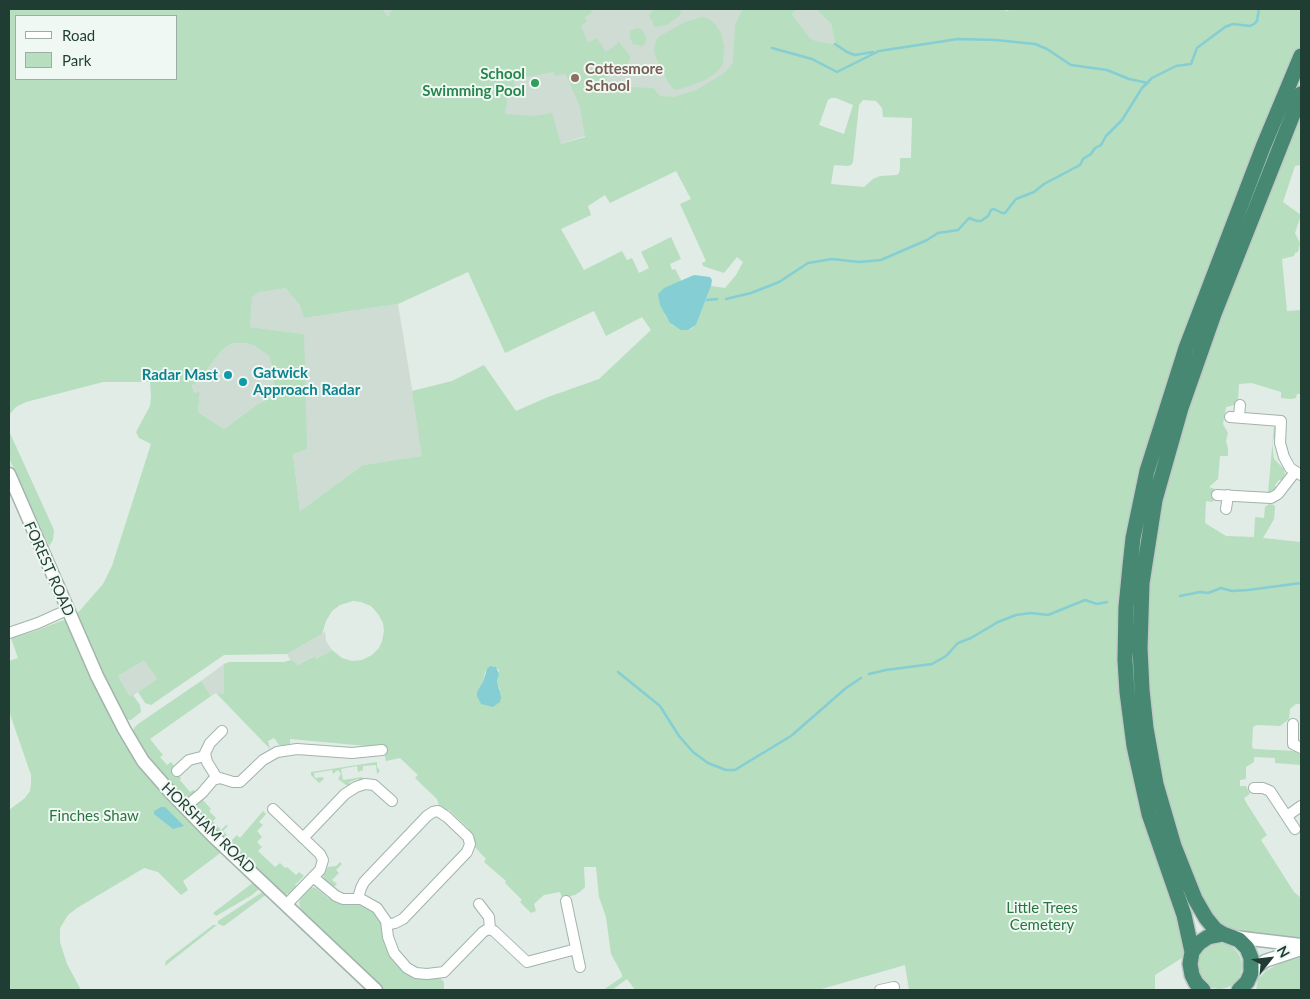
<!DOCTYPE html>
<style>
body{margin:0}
#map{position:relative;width:1310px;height:999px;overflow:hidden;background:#e0ece5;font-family:Lato,sans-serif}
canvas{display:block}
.frame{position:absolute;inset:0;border:10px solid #1f3d33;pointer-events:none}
.legend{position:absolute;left:15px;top:15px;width:162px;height:65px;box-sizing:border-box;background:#f0f8f3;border:1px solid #9cada6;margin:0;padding:6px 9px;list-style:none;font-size:15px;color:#1f3d33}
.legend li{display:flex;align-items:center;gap:10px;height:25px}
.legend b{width:25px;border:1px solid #9cada6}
.north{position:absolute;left:1245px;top:934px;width:50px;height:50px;-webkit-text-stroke:4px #f0f8f3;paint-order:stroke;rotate:61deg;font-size:14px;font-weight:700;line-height:20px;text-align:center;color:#1f3d33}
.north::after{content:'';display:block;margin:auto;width:18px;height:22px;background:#1f3d33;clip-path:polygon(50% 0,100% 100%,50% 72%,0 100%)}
</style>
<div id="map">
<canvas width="1310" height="999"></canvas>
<div class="frame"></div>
<ul class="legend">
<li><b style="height:6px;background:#fff"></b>Road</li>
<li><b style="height:14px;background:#b7debe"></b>Park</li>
</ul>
<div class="north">N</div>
</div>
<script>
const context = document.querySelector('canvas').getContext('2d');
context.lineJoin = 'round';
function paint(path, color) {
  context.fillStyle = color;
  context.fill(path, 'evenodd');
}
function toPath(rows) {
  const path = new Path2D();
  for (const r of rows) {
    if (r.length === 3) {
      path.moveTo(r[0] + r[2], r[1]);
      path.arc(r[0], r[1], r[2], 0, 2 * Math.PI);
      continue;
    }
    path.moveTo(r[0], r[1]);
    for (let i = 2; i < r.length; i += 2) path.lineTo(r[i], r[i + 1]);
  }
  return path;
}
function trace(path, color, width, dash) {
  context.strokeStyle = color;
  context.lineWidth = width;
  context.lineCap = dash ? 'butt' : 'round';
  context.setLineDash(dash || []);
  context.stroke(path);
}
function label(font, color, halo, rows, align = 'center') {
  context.font = font + ' Lato,sans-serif';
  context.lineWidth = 4;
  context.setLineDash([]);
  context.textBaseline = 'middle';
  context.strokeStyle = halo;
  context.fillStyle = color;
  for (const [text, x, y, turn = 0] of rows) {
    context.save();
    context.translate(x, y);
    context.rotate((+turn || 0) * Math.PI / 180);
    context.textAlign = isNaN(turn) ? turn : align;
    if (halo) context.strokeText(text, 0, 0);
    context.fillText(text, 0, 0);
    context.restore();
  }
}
paint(toPath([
 [354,9,753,9,742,61,685,102,561,144,509,128],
 [798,9,816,9,831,24,835,44,816,41,810,38,792,14],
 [284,287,290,290,299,304,304,318,398,304,423,456,363,465,300,511,293,454,304,334,250,327,252,298,254,294,259,292],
 [235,343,246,343,255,346,269,356,274,373,273,397,258,404,224,429,198,412,200,393,194,393,192,384,197,383,221,351,229,345],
 [325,631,326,641,332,650,316,659,313,656,298,665,292,663,287,654,322,634],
 [144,659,157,679,131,697,118,676],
 [224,664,224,694,216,693,211,696,201,681]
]), '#cedcd4');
paint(toPath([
 [9,9,382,9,388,17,393,9,590,9,592,12,585,17,587,21,581,26,588,43,597,38,606,52,616,45,618,41,628,53,630,57,628,65,606,78,608,86,653,88,660,96,674,97,696,90,723,74,731,66,733,62,735,25,743,9,798,9,792,14,810,38,816,41,835,44,831,24,816,9,1005,9,1006,11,1013,9,1301,9,1301,43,1283,86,1149,447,1122,693,1177,910,1185,953,1182,958,1155,975,1155,990,909,990,905,965,818,990,635,990,627,979,612,990,603,990,622,977,622,974,611,954,606,917,599,897,596,867,584,867,585,887,581,891,575,895,562,898,560,892,544,895,534,904,536,911,531,913,520,902,522,900,505,883,506,881,484,862,486,859,474,846,468,828,449,810,445,810,440,808,437,799,415,778,418,775,400,758,386,761,382,745,367,746,290,739,290,744,280,746,274,738,268,741,270,749,216,693,224,694,224,664,229,662,284,662,291,660,298,665,314,656,316,659,332,650,342,658,352,661,362,660,372,655,379,648,382,641,384,631,383,623,378,614,371,606,361,602,353,601,340,605,332,611,326,621,322,634,287,654,224,655,151,705,145,703,138,692,157,679,144,660,118,676,130,696,133,695,140,705,141,712,131,720,114,718,223,851,183,881,188,890,181,895,158,872,144,868,77,908,68,915,60,928,60,942,67,964,81,990,9,990,9,810,25,798,30,791,31,784,31,775,9,711,9,661,18,658,11,638,35,631,61,621,65,620,69,623,103,584,112,566,151,444,139,438,136,432,150,406,151,396,150,382,103,382,26,402,16,407,9,415],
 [16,16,176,16,176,79,16,79],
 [554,72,555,76,565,74,568,79,580,107,585,137,561,144,552,113,535,116,505,114,508,93,516,92,514,79],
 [831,98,836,98,853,105,844,134,819,125,828,100],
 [863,100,876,101,882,108,883,117,912,118,911,158,900,158,900,168,899,173,897,175,880,176,873,179,864,187,831,184,834,165,847,166,851,165,853,162,859,105],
 [676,171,691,199,680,204,706,261,702,263,703,266,724,273,737,257,743,262,736,275,725,288,711,286,696,325,691,329,685,330,672,325,665,315,681,280,675,269,672,270,670,264,681,259,671,237,641,252,649,268,639,273,632,258,627,260,622,251,584,270,561,229,591,215,588,206,605,195,610,203],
 [468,272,505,353,594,311,606,336,642,317,651,330,599,379,548,397,516,411,484,365,452,381,412,391,422,456,363,465,300,511,293,454,307,449,304,334,250,327,252,297,259,292,286,288,299,304,304,318,398,304],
 [235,343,246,343,255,346,269,356,274,373,273,397,258,404,224,429,198,412,200,392,194,393,192,385,197,383,221,351,229,345],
 [493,666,499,670,497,681,500,690,483,682,485,672],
 [655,9,678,9,681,12,680,15,667,25,655,27,649,15],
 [702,17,709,19,715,24,721,33,724,46,723,64,717,72,705,80,681,89,675,90,669,84,656,58,654,51,656,41,660,36,685,22],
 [638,28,643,31,646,39,645,44,642,46,633,44,630,37,630,31],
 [1301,109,1301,165,1295,166,1283,202,1301,215,1295,233,1300,243,1298,252,1295,253,1294,256,1282,259,1287,311,1301,310,1301,394,1297,394,1296,398,1291,399,1281,398,1281,392,1252,383,1239,384,1238,400,1234,405,1226,407,1223,424,1228,433,1226,441,1228,449,1228,456,1220,456,1218,479,1209,487,1215,489,1214,500,1212,502,1206,501,1205,523,1226,536,1254,537,1255,517,1264,518,1265,507,1269,504,1274,505,1275,507,1274,519,1263,538,1301,542,1301,704,1296,704,1290,709,1289,719,1280,726,1257,725,1253,727,1252,747,1254,749,1296,751,1301,755,1301,765,1275,763,1275,758,1254,757,1254,762,1246,767,1246,779,1240,780,1240,786,1246,786,1250,794,1244,798,1247,804,1267,835,1261,840,1294,892,1301,898,1301,941,1244,934,1224,928,1212,916,1192,878,1182,852,1159,767,1151,715,1147,674,1148,593,1164,489,1192,391],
 [1274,426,1276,430,1276,435,1272,441,1274,459,1284,469,1285,475,1282,480,1279,480,1275,485,1276,488,1274,491,1268,493],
 [9,431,54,530,53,540,49,546,9,458],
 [201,681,211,696,150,739,163,755,160,757,167,765,171,762,175,767,173,769,181,778,180,780,190,792,193,790,195,792,185,798,155,770,132,736,134,728,138,724],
 [377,762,377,767,380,771,377,774,376,765,363,766,363,770,358,772,357,766,341,769,343,780,362,777,363,778,361,781,357,779,350,782,349,787,338,779,341,774,338,770,333,774,332,770,314,773,315,778,322,777,324,779,319,783,311,775,311,772],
 [203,800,211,809,209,811,216,818,213,821,221,830,226,825,228,826,223,831,232,840,237,835,240,838,263,811,266,814,259,822,263,825,257,831,262,837,257,842,262,847,258,851,275,867,280,863,285,868,287,867,296,875,299,872,304,876,295,885,298,887,291,893,284,895,281,894,196,810,197,804],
 [340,862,342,864,336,870,339,873,332,880,337,884,333,888,324,879,323,875,328,867,336,866],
 [254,882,259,886,259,889,252,895,216,916,213,913],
 [311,887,316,888,328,898,338,903,344,904,345,902,360,902,381,916,399,965,440,978,444,982,444,990,382,990,309,921,309,917,301,910,299,903,301,897],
 [264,891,267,894,224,926,218,924,218,921],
 [213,925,217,925,165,966,166,961],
 [1219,966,23],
 [1301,957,1301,990,1256,990,1258,979,1267,970,1285,961]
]), '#b7debe');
paint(toPath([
 [694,275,710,277,712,280,711,286,696,325,688,330,681,330,670,323,660,305,658,294,664,288],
 [490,666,496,667,499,674,497,681,501,697,500,702,493,707,481,704,477,696,477,692,483,682,487,669],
 [161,807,165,807,184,826,173,829,154,814,154,811]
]), '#84ced4');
trace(toPath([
 [835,44,847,52,855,55,873,52],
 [772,48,812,59,837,72,879,51,958,39,996,40,1035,44,1047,49,1071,65,1107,70,1129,79,1148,83],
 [726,299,751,293,779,282,808,263,832,259,859,262,881,260,927,240,938,233,958,230,969,218,977,221,981,221,988,216,991,210,994,209,1002,213,1005,213,1016,199,1034,192,1044,184,1080,165,1083,159,1091,154,1095,148,1101,145,1106,136,1122,120,1142,88,1152,78,1176,66,1191,64,1197,48,1225,27,1233,24,1250,26,1254,24,1257,21,1259,9],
 [707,300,717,299],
 [1180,596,1200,592,1208,593,1221,588,1232,591,1248,590,1301,583],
 [618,672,660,706,679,736,693,752,708,763,726,770,735,770,743,765,791,736,846,688,861,678],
 [869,674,886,670,932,664,946,656,958,643,971,638,998,622,1016,615,1031,613,1048,615,1085,600,1097,604,1107,602]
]), '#84ced4', 2.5);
const minor = toPath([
 [1230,417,1281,421,1280,443,1284,457,1290,468,1301,475],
 [1239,417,1240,405],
 [1217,495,1271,498,1278,494,1295,472],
 [1226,509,1228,495],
 [9,633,38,623,67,610],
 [1293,724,1293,744,1301,748],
 [177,771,189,760,205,756],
 [217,778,207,762,205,753,210,743,222,731],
 [1254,788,1263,788,1270,791,1295,829],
 [185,807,202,793,213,780,220,778,233,782,240,782,263,760,277,752,297,749,352,753,382,750],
 [273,809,320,854,323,860,320,870,287,904],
 [1287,816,1301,806],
 [303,838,345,794,356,787,365,784,374,785,392,801],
 [313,877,336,896,343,899,361,899,377,908,386,921,388,937,394,953,407,968,416,973,427,974,444,972,483,932,488,929,494,931,527,962,576,949],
 [358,898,361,888,364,882,427,816,433,812,438,811,447,817,468,837,470,844,467,852,403,919,395,923,387,925],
 [566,901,580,967],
 [479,904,489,917,490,929],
 [880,990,894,987]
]);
const tertiary = toPath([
 [9,474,97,676,124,729,143,761,172,794,214,837,376,990],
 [1234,937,1301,945],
 [1249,978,1257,967,1265,961,1301,949]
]);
const trunk = toPath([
 [1223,934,1215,929,1206,918,1195,899,1174,846,1156,784,1146,728,1142,690,1140,648,1142,583,1155,500,1181,408,1214,314,1301,94],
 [1192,952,1184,915,1149,814,1134,746,1127,692,1125,660,1126,607,1130,566,1133,538,1147,471,1186,348,1263,147,1301,56],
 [1203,990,1196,983,1192,975,1190,964,1192,952,1199,943,1208,937,1223,934,1239,940,1247,948,1251,958,1251,973,1247,982,1239,990]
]);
trace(minor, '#a2b4ac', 12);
trace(tertiary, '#a2b4ac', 15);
trace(trunk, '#c0c9c6', 18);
trace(minor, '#fff', 10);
trace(tertiary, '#fff', 12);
trace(trunk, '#468872', 15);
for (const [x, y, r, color] of [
 [575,78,5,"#8d6e63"],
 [535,83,5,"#2e9e5b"],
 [228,375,5,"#0f9aa8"],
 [243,382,5,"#0f9aa8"]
]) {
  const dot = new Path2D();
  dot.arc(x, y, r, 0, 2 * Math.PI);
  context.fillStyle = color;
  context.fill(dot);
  trace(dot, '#f0f8f3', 2);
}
label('bold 15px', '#785e54', '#f0f8f3', [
 ["Cottesmore",585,69],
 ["School",585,86]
], 'left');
label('bold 15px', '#27864d', '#f0f8f3', [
 ["School",525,74],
 ["Swimming Pool",525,91]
], 'right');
label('bold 15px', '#0d838f', '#f0f8f3', [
 ["Gatwick",253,373],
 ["Approach Radar",253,390],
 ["Radar Mast",218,375,"right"]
], 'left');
label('15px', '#1f3d33', '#f0f8f3', [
 ["FOREST ROAD",49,569,66],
 ["HORSHAM ROAD",208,828,44]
]);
label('15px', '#27763f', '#f0f8f3', [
 ["Finches Shaw",94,816],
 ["Little Trees",1042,908],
 ["Cemetery",1042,925]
]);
</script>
